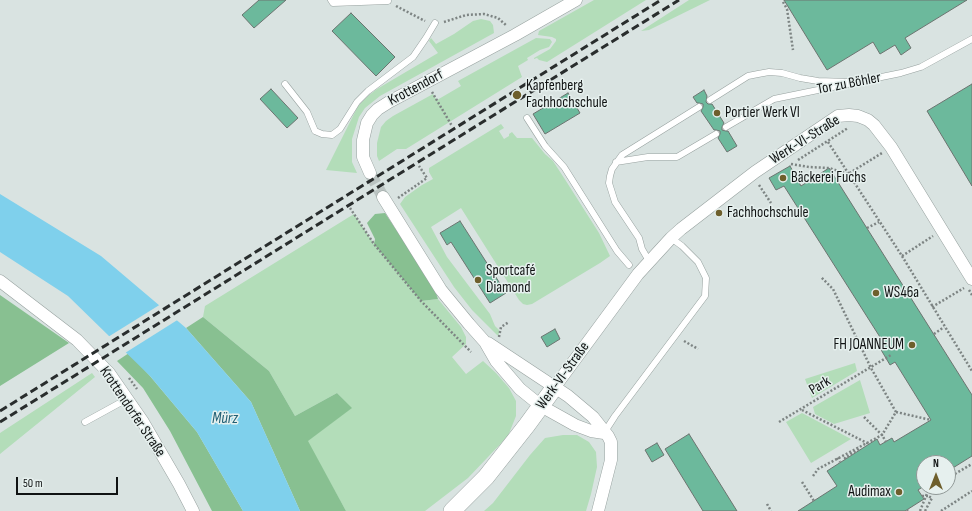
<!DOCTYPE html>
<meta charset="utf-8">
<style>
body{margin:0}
#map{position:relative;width:972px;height:511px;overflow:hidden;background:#d9e3e1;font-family:"Sofia Sans Condensed",sans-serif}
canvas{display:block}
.north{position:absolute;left:916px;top:455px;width:40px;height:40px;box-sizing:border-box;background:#e6f0ee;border:1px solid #909896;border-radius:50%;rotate:0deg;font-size:11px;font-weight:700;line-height:16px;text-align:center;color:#101313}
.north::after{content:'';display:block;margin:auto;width:14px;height:18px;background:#6e5f2c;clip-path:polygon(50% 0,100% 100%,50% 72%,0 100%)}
.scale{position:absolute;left:16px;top:477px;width:102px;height:18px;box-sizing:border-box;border:2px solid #101313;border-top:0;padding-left:5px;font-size:12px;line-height:14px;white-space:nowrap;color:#101313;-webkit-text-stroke:3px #e6f0ee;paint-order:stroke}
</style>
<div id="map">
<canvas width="972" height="511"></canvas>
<div class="north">N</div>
<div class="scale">50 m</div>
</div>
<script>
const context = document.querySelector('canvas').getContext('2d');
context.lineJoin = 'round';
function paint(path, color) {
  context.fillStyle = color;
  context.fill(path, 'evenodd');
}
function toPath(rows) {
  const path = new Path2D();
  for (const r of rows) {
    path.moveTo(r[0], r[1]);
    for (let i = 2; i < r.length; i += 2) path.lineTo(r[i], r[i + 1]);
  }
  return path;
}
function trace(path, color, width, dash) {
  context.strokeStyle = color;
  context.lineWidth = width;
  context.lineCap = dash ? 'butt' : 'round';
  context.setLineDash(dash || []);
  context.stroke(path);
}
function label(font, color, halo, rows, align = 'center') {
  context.font = font + ' "Sofia Sans Condensed",sans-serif';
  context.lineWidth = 3;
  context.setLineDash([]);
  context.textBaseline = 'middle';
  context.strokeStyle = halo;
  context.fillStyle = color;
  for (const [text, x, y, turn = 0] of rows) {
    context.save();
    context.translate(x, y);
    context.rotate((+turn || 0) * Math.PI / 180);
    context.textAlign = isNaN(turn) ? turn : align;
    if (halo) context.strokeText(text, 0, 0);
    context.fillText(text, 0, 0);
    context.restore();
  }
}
paint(toPath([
 [594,0,646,0,547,62,539,60,537,58,534,59,534,58,550,49,556,41,556,39,552,37,538,35,539,31],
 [689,0,710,0,649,30,641,31],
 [481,19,490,21,493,25,494,33,380,96,365,108,359,117,352,139,352,162,357,173,326,170,358,106,368,96,377,89,438,53,429,41,431,38,436,44,454,34,473,21],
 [536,38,550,39,552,42,549,47,540,50,527,58,528,60,518,66,522,77,406,149,397,149,379,161,377,156,377,143,381,127,386,121,393,116,433,94,437,100,461,86,458,81],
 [501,124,504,128,499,131,504,139,509,136,509,134,512,132,517,138,532,138,545,154,553,161,566,181,599,233,610,256,600,263,532,304,527,305,523,304,519,300,461,208,431,227,447,257,490,314,495,326,499,330,499,333,498,336,472,310,454,287,400,204,405,197,422,185,433,179,429,172,429,168],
 [354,214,374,244,421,301,438,299,461,327,466,337,466,344,452,357,466,374,483,361,496,373,509,388,516,401,516,416,508,436,468,478,425,511,346,511,307,441,351,408,337,393,295,416,269,371,203,317,205,306],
 [855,363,857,371,812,398,805,379],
 [92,373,95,377,0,454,0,433],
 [860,380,870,413,834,424,815,414,813,407],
 [802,413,851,439,811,463,786,422],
 [563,435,577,435,589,442,596,452,597,467,591,494,586,511,484,511,493,503,530,455,545,438]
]), '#b3ddb9');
paint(toPath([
 [385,213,407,246,433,284,438,299,421,301,374,244,375,239,367,223,375,214],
 [0,295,69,343,0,386],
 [203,317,269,371,295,416,337,393,352,408,308,441,346,511,300,511,251,402,186,328],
 [129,353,150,376,197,432,243,511,212,511,170,431,143,388,117,361]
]), '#88c091');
paint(toPath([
 [0,194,101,256,186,328,251,402,300,511,243,511,197,432,150,376,68,296,0,252]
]), '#7fd0ec');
paint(toPath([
 [161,304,179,319,125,353,108,337]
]), '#d9e3e1');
const building = toPath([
 [259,0,286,0,254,28,242,15,259,0],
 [784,0,967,0,905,38,911,48,901,55,895,45,880,54,873,42,827,70,784,0],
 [351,13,395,57,376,76,332,31,351,13],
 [972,84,972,186,927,111,972,84],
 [271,89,298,118,287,128,260,99,271,89],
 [704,90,707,96,706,102,708,104,712,104,724,123,722,127,722,130,726,131,728,131,737,146,727,152,718,138,720,134,720,131,716,130,714,130,701,111,703,107,703,104,699,103,697,103,693,97,704,90],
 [568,93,580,113,545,134,533,114,568,93],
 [790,166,801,186,829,168,972,395,972,456,948,471,948,463,924,463,924,486,918,490,924,499,905,511,798,511,837,486,827,471,877,439,880,445,892,438,894,442,931,420,895,362,890,365,880,348,885,345,784,186,776,190,769,178,790,166],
 [460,221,506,293,490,303,451,242,447,245,440,233,460,221],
 [555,329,560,339,547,347,541,337,555,329],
 [689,434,737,511,703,511,665,449,689,434],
 [657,443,664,455,652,462,645,450,657,443]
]);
paint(building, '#6cb99c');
trace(building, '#6c7470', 1);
trace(toPath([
 [370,173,383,197]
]), '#bbc4c2', 12, [12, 6]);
const service = toPath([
 [331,0,333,3,388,1],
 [285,84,307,112,315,131,322,134,332,135,340,129,357,102,368,91,413,57,426,38,435,23],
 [710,100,748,76,758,74,769,72,782,73,800,78,818,81,849,82],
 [527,118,545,146,564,167,617,251,629,265],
 [726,127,774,99,901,73,921,67,972,39],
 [616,162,648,157,677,157,716,134],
 [649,261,642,249,639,238,615,202,609,183,610,176,612,169,622,155,699,107],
 [85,422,127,399],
 [604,433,615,416,705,296,706,278,698,262,682,246,671,238]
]);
const minor = toPath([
 [370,173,363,157,363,140,367,123,372,115,378,109,389,102,515,35,576,0],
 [383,197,441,290,469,324,485,342,496,361,520,389,541,406,575,425,591,431,604,433],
 [0,281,77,340,109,373,143,422,179,484,193,511],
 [488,343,568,396,593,417,608,436,611,442,611,460,598,511],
 [554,388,638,274,671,238,681,229,755,172,838,116,849,115,858,116,868,120,874,125,891,147,972,279]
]);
const secondary = toPath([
 [452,511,486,477,527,425,554,388]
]);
trace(service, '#97a19f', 7);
trace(minor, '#97a19f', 13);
trace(secondary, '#97a19f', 18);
trace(toPath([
 [783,2,787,9,793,50],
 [396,6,425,21],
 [444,22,466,15,484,14,498,18,507,26],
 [432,92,452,126],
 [828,142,902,256,972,371],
 [798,160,848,128],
 [791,164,809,167,829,168,848,174,882,153],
 [759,185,771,203],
 [398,198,427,178,419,166],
 [350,208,374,244,421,301,471,352],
 [867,228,879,222],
 [902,256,933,236],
 [969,290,972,295],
 [932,307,964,288],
 [934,334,944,327],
 [499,337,501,327,509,322],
 [684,341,698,349],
 [129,378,137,389],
 [802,410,869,444],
 [896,412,931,420],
 [864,417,882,435,886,442],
 [779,422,891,355],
 [837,458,840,462],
 [846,459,845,458,859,449,858,447],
 [813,476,818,469,882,435,896,412,871,368,833,289,821,277],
 [948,478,972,464],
 [802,482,814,501],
 [767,504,771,511],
 [907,510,908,511],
 [920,511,928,491,934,487],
 [925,511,932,498,928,496],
 [941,511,972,491]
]), '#7d8483', 2.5, [2, 2]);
trace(service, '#fff', 6);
trace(minor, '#fff', 12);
trace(secondary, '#fff', 17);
trace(toPath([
 [0,411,661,0],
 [0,422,679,0]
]), '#292d2d', 3, [8, 4]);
trace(toPath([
 [922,496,928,496]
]), '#7d8483', 2.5, [2, 2]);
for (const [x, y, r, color] of [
 [517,95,5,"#6e5f2c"],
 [717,113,4,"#6e5f2c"],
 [783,178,4,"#6e5f2c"],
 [719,213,4,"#6e5f2c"],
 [478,280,4,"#6e5f2c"],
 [876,293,4,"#6e5f2c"],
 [912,345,4,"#6e5f2c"],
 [899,492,4,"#6e5f2c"]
]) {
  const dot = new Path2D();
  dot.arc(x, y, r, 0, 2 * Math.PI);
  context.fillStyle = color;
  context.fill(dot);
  trace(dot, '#e6f0ee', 1.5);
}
label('15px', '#101313', '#e6f0ee', [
 ["Tor zu Böhler",849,84,-11],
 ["Krottendorf",416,88,-28],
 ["Werk-VI-Straße",805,140,-32],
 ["Werk-VI-Straße",563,376,-54],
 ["Park",820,386,-31],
 ["Krottendorfer Straße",132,412,56]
]);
label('15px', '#101313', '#e6f0ee', [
 ["Kapfenberg",526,86],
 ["Fachhochschule",526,103],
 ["Portier Werk VI",725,113],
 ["Bäckerei Fuchs",791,178],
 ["Fachhochschule",727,213],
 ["Sportcafé",486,271],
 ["Diamond",486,288],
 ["WS46a",884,293],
 ["FH JOANNEUM",904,345,"right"],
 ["Audimax",891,492,"right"]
], 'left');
label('italic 16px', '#205f74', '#e6f0ee', [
 ["Mürz",225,419]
]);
</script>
